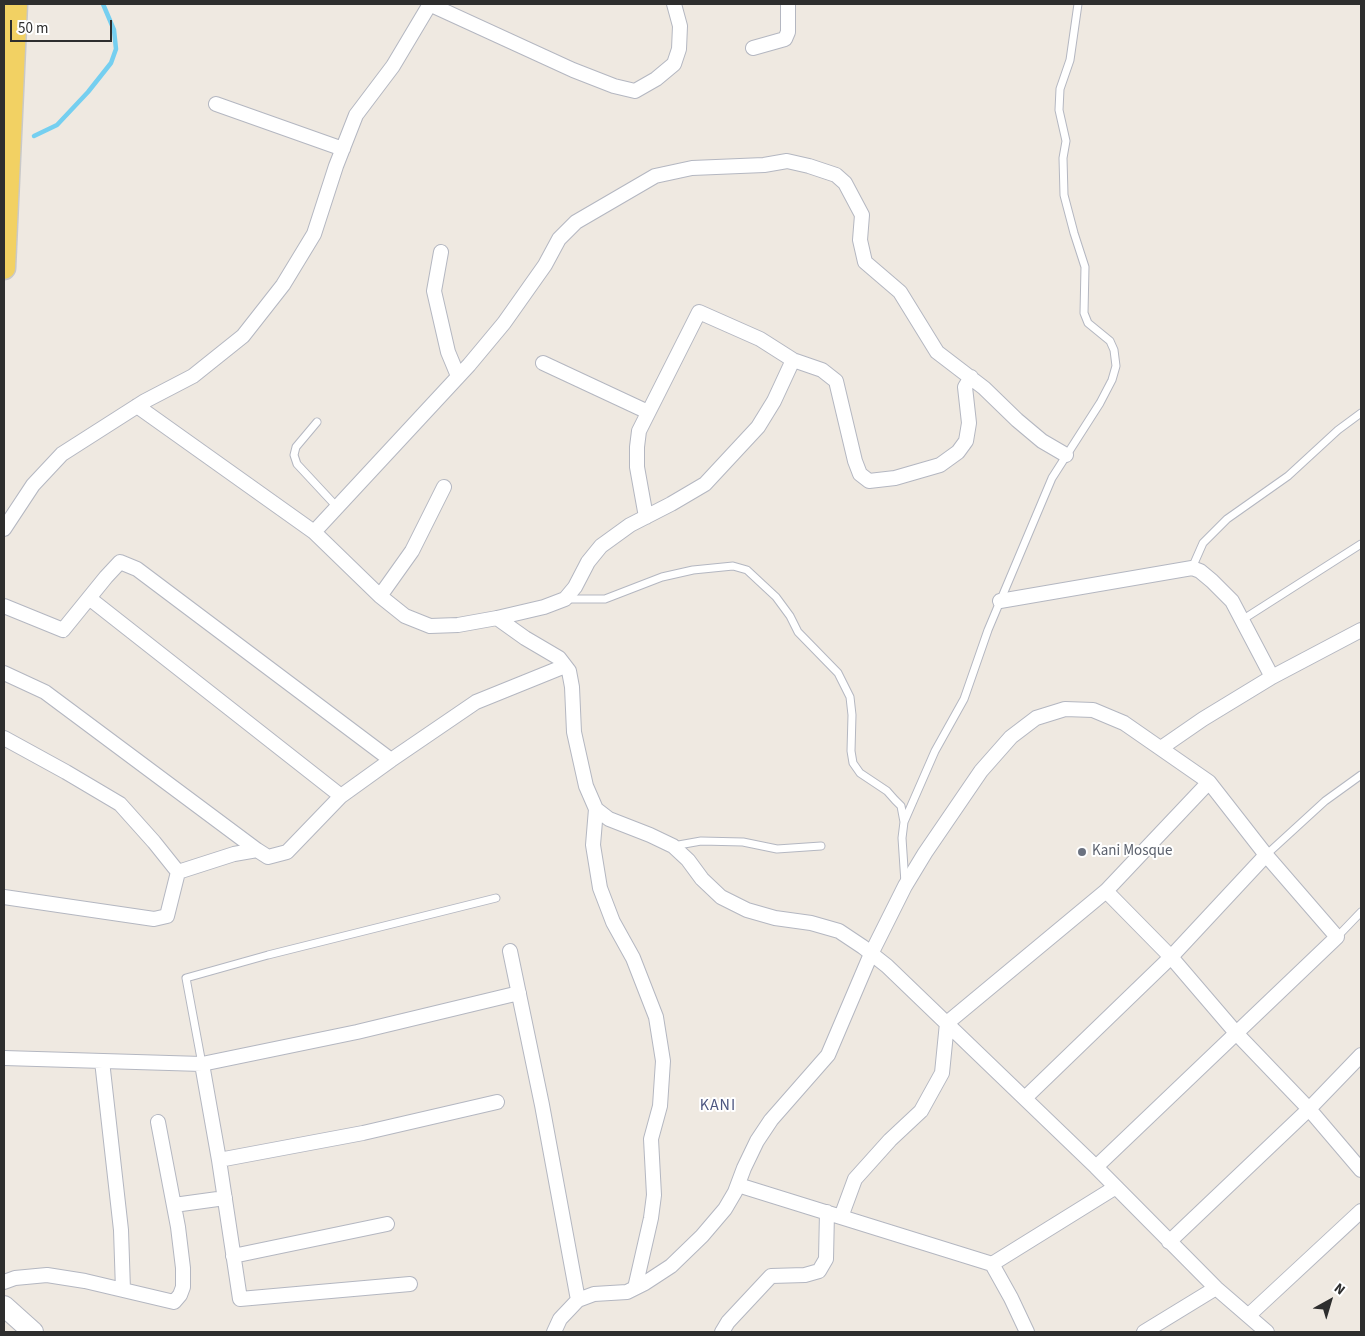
<!DOCTYPE html>
<style>
body{margin:0}
#map{position:relative;width:1365px;height:1336px;overflow:hidden;background:#efe9e1;font-family:"Source Sans 3",sans-serif}
canvas{display:block}
.frame{position:absolute;inset:0;border:5px solid #2e2e2e;pointer-events:none}
.north{position:absolute;left:1305px;top:1276px;width:50px;height:50px;-webkit-text-stroke:4px #fff;paint-order:stroke;rotate:39deg;font-size:14px;font-weight:700;line-height:20px;text-align:center;color:#2e2e2e}
.north::after{content:'';display:block;margin:auto;width:18px;height:22px;background:#2e2e2e;clip-path:polygon(50% 0,100% 100%,50% 72%,0 100%)}
.scale{position:absolute;left:10px;top:20px;width:102px;height:22px;box-sizing:border-box;border:2px solid #2e2e2e;border-top:0;padding-left:6px;font-size:15px;line-height:18px;white-space:nowrap;color:#2e2e2e;-webkit-text-stroke:4px #fff;paint-order:stroke}
</style>
<div id="map">
<canvas width="1365" height="1336"></canvas>
<div class="frame"></div>
<div class="north">N</div>
<div class="scale">50 m</div>
</div>
<script>
const context = document.querySelector('canvas').getContext('2d');
context.lineJoin = 'round';
function toPath(rows) {
  const path = new Path2D();
  for (const r of rows) {
    path.moveTo(r[0], r[1]);
    for (let i = 2; i < r.length; i += 2) path.lineTo(r[i], r[i + 1]);
  }
  return path;
}
function trace(path, color, width, dash) {
  context.strokeStyle = color;
  context.lineWidth = width;
  context.lineCap = dash ? 'butt' : 'round';
  context.setLineDash(dash || []);
  context.stroke(path);
}
function label(font, color, halo, rows, align = 'center') {
  context.font = font + ' "Source Sans 3",sans-serif';
  context.lineWidth = 4;
  context.setLineDash([]);
  context.textBaseline = 'middle';
  context.strokeStyle = halo;
  context.fillStyle = color;
  for (const [text, x, y, turn = 0] of rows) {
    context.save();
    context.translate(x, y);
    context.rotate((+turn || 0) * Math.PI / 180);
    context.textAlign = isNaN(turn) ? turn : align;
    if (halo) context.strokeText(text, 0, 0);
    context.fillText(text, 0, 0);
    context.restore();
  }
}
trace(toPath([
 [34,136,57,125,88,92,111,63,116,49,114,30,103,4]
]), '#75cff0', 4.5);
const lane = toPath([
 [317,422,296,447,294,455,297,464,337,507],
 [1192,568,1203,543,1227,519,1288,476,1338,430,1361,413],
 [566,599,605,599,662,577,693,570,733,566,747,570,776,597,790,616,798,632,838,673,850,697,852,715,851,751,853,763,860,773,887,791,895,800,901,806,904,822],
 [1242,620,1361,544],
 [673,846,701,841,743,842,777,849,821,846],
 [1266,855,1325,801,1361,775],
 [905,883,902,838,904,822,935,751,964,699,988,630,1052,478,1100,403,1112,380,1116,366,1114,350,1110,341,1088,323,1084,313,1085,267,1074,233,1064,195,1063,158,1066,141,1059,110,1060,89,1070,60,1078,4],
 [1337,937,1361,912],
 [202,1064,186,978,268,955,496,898]
]);
const street = toPath([
 [429,4,573,70,614,86,635,91,656,79,674,64,679,49,680,26,674,4],
 [753,48,785,39,788,32,788,4],
 [216,104,343,149],
 [441,252,434,291,448,352,458,376],
 [543,363,648,412],
 [137,406,314,532,380,596,405,616,430,626,458,625,497,618,544,607,565,599,575,587,588,562,601,546,630,525,671,504,705,484,758,427,774,401,793,360],
 [646,517,637,467,637,447,639,431,699,312,760,339,793,360,822,370,836,381,855,461,860,474,869,481,895,478,940,465,958,452,966,441,969,423,965,387,971,377],
 [4,529,33,485,62,454,145,401,193,376,243,336,283,285,314,234,336,166,356,115,393,66,430,4],
 [314,532,469,365,504,323,545,265,559,239,576,222,655,176,692,168,764,165,787,161,809,166,836,175,845,183,862,215,860,240,865,262,900,292,937,352,984,388,1017,420,1042,441,1066,455],
 [380,596,412,551,444,487],
 [89,598,341,796],
 [1000,601,1192,568,1200,571,1212,581,1232,601,1272,677],
 [4,606,63,630,106,577,120,562,137,569,391,760],
 [497,618,525,638,559,658,569,671,572,687,574,732,586,786,596,809,609,819,650,835,673,846,688,860,702,879,721,897,747,910,775,918,811,923,839,931,863,947,887,966,1096,1167,1216,1288,1267,1332],
 [4,673,45,692,257,850],
 [4,738,66,772,120,804,154,842,178,872],
 [1161,748,1203,719,1272,677,1361,630],
 [596,809,593,845,600,888,613,922,633,958,656,1017,663,1061,660,1106,651,1139,654,1195,651,1218,635,1288],
 [1106,891,1171,957,1237,1034,1309,1109,1361,1170],
 [4,897,154,919,167,916,178,872,234,854,257,850,268,857,287,852,341,796,391,760,476,702,565,666],
 [510,951,542,1105,578,1300],
 [4,1058,202,1064,357,1032,519,993],
 [102,1061,121,1230,123,1290],
 [202,1064,219,1160,240,1299,410,1284],
 [1025,1098,1171,957,1266,855],
 [219,1160,363,1133,497,1102],
 [738,1185,992,1264,1011,1298,1027,1332],
 [174,1205,225,1198],
 [841,1217,855,1179,890,1140,921,1111,942,1073,947,1023,1106,891,1209,782],
 [1169,1242,1309,1109,1361,1055],
 [233,1256,387,1224],
 [992,1264,1116,1187],
 [4,1282,15,1278,47,1275,85,1281,174,1302,180,1295,183,1287,183,1268,178,1227,158,1122],
 [1249,1315,1361,1211],
 [554,1332,560,1319,578,1300,594,1294,627,1292,645,1283,671,1266,702,1236,725,1209,735,1192,744,1168,757,1141,771,1120,828,1055,871,954,905,886,925,853,981,771,1011,737,1036,718,1065,709,1093,710,1124,723,1209,782,1266,855,1337,937,1096,1167],
 [722,1332,728,1322,771,1276,805,1275,819,1271,826,1259,827,1212],
 [1144,1332,1216,1288]
]);
const secondary = toPath([
 [4,1306,33,1332]
]);
const primary = toPath([
 [4,268,16,4]
]);
trace(lane, '#b4b7c1', 9);
trace(street, '#b4b7c1', 16);
trace(secondary, '#b4b7c1', 22);
trace(primary, '#c9c9c9', 25);
trace(lane, '#fff', 7);
trace(street, '#fff', 14);
trace(secondary, '#fff', 20);
trace(primary, '#f2d163', 22);
for (const [x, y, r, color] of [
 [1082,852,5,"#6b7280"]
]) {
  const dot = new Path2D();
  dot.arc(x, y, r, 0, 2 * Math.PI);
  context.fillStyle = color;
  context.fill(dot);
  trace(dot, '#fff', 2);
}
label('15px', '#5b616d', '#fff', [
 ["Kani Mosque",1092,852]
], 'left');
context.letterSpacing = '1px';
label('16px', '#4d5680', '#fff', [
 ["KANI",718,1106]
]);
context.letterSpacing = '0px';
</script>
